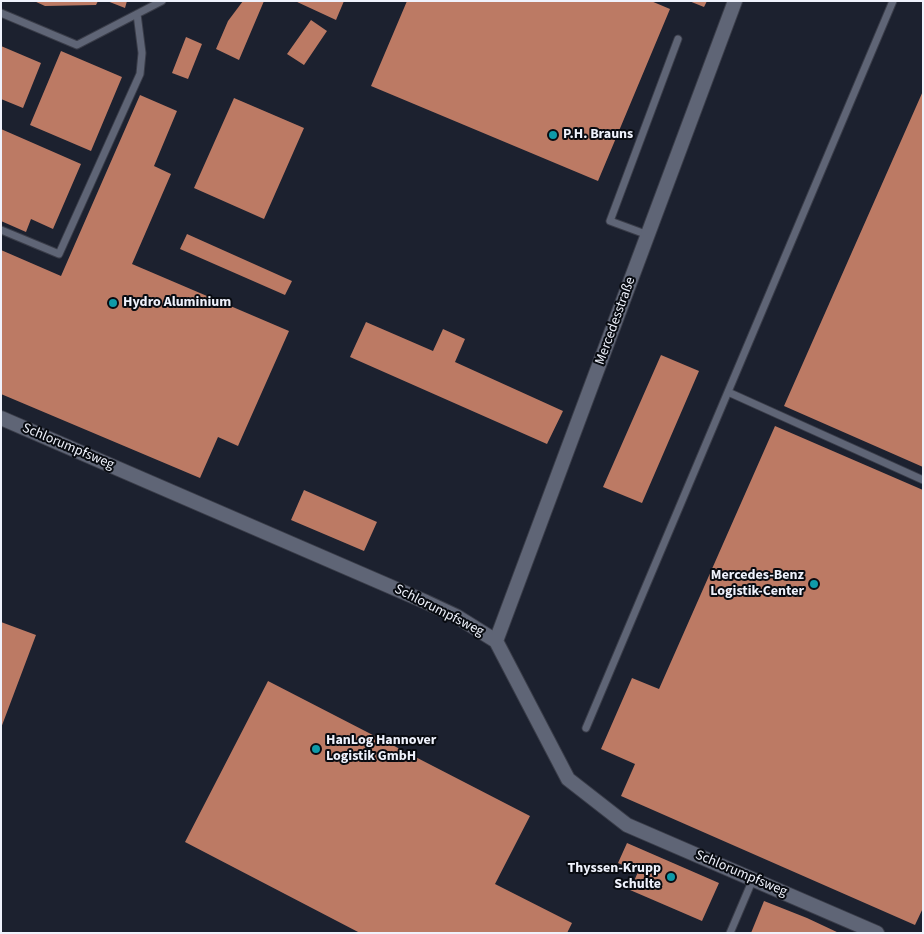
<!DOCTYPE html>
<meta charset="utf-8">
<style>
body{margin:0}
#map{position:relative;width:924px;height:934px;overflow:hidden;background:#1c212f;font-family:"Source Sans 3",sans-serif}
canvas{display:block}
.frame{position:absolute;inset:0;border:2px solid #eff2fc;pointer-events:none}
</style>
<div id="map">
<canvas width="924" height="934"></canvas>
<div class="frame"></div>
</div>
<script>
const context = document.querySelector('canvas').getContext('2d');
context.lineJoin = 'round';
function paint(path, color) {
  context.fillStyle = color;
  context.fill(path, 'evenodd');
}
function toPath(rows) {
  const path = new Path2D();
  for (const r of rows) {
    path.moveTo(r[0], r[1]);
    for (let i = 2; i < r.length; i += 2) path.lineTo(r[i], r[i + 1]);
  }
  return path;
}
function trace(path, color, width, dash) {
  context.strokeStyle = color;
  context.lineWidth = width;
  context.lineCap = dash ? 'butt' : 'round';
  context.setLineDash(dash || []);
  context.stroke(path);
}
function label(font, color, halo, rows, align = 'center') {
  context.font = font + ' "Source Sans 3",sans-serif';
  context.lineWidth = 4;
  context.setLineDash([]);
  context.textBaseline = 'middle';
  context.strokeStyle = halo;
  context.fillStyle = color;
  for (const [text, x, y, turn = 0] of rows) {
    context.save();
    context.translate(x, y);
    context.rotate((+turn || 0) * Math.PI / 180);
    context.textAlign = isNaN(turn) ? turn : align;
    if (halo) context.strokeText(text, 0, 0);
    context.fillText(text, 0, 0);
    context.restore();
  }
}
paint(toPath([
 [34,1,98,1,96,5,45,6],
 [107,1,127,1,125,8],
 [243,1,264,1,239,60,216,49,228,21],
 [295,1,344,1,336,20],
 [407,1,651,1,670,9,598,181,371,86],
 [689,1,707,1,704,7],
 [311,20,327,31,304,65,287,54],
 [186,37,202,44,188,79,172,73],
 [1,46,41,63,23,108,1,99],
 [61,51,122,77,91,151,30,125],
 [923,91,923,467,784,406],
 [140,95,177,111,154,166,171,174,132,264,289,331,238,446,218,437,200,478,1,394,1,250,61,276],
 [234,98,304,128,264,219,194,188],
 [1,129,81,164,53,229,31,219,26,232,1,221],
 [187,234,292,281,285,295,180,249],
 [366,322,433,351,443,329,465,339,455,362,563,411,547,444,350,357],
 [661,355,699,371,642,503,603,487],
 [775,426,923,490,923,908,915,925,621,796,635,764,601,749,632,678,659,689],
 [304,490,377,522,364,551,291,520],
 [1,622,36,635,1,728],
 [268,681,530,816,495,884,572,923,567,933,360,933,185,842],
 [627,843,719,883,702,921,630,890,638,872,618,863],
 [764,901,807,918,839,933,751,933]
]), '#bc7a64');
const lane = toPath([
 [1,13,77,45,162,1],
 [1,230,59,254,140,74,142,53,137,14],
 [648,235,610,221,678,39],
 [728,392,923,480],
 [586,728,893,1],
 [730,933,753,879]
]);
const street = toPath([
 [1,418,426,602,456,616,496,641,568,779,627,825,877,933],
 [496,641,735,1]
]);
trace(lane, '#3a3d49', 9);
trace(street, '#3a3d49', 16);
trace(lane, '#5f6576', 7);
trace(street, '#5f6576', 14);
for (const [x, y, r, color] of [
 [553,135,5,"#0f9aa8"],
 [113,303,5,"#0f9aa8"],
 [814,584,5,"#0f9aa8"],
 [316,749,5,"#0f9aa8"],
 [671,877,5,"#0f9aa8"]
]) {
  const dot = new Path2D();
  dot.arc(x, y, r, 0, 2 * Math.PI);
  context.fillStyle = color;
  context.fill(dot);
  trace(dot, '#080b11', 2);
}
label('bold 14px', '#eff2fc', '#080b11', [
 ["P.H. Brauns",563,135],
 ["Hydro Aluminium",123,303],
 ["Mercedes-Benz",804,576,"right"],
 ["Logistik-Center",804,592,"right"],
 ["HanLog Hannover",326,741],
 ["Logistik GmbH",326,757],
 ["Thyssen-Krupp",661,869,"right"],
 ["Schulte",661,885,"right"]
], 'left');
label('14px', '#eff2fc', '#080b11', [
 ["Mercedesstraße",616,321,-70],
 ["Schlorumpfsweg",68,447,23],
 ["Schlorumpfsweg",439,611,27],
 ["Schlorumpfsweg",741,874,23]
]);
</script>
